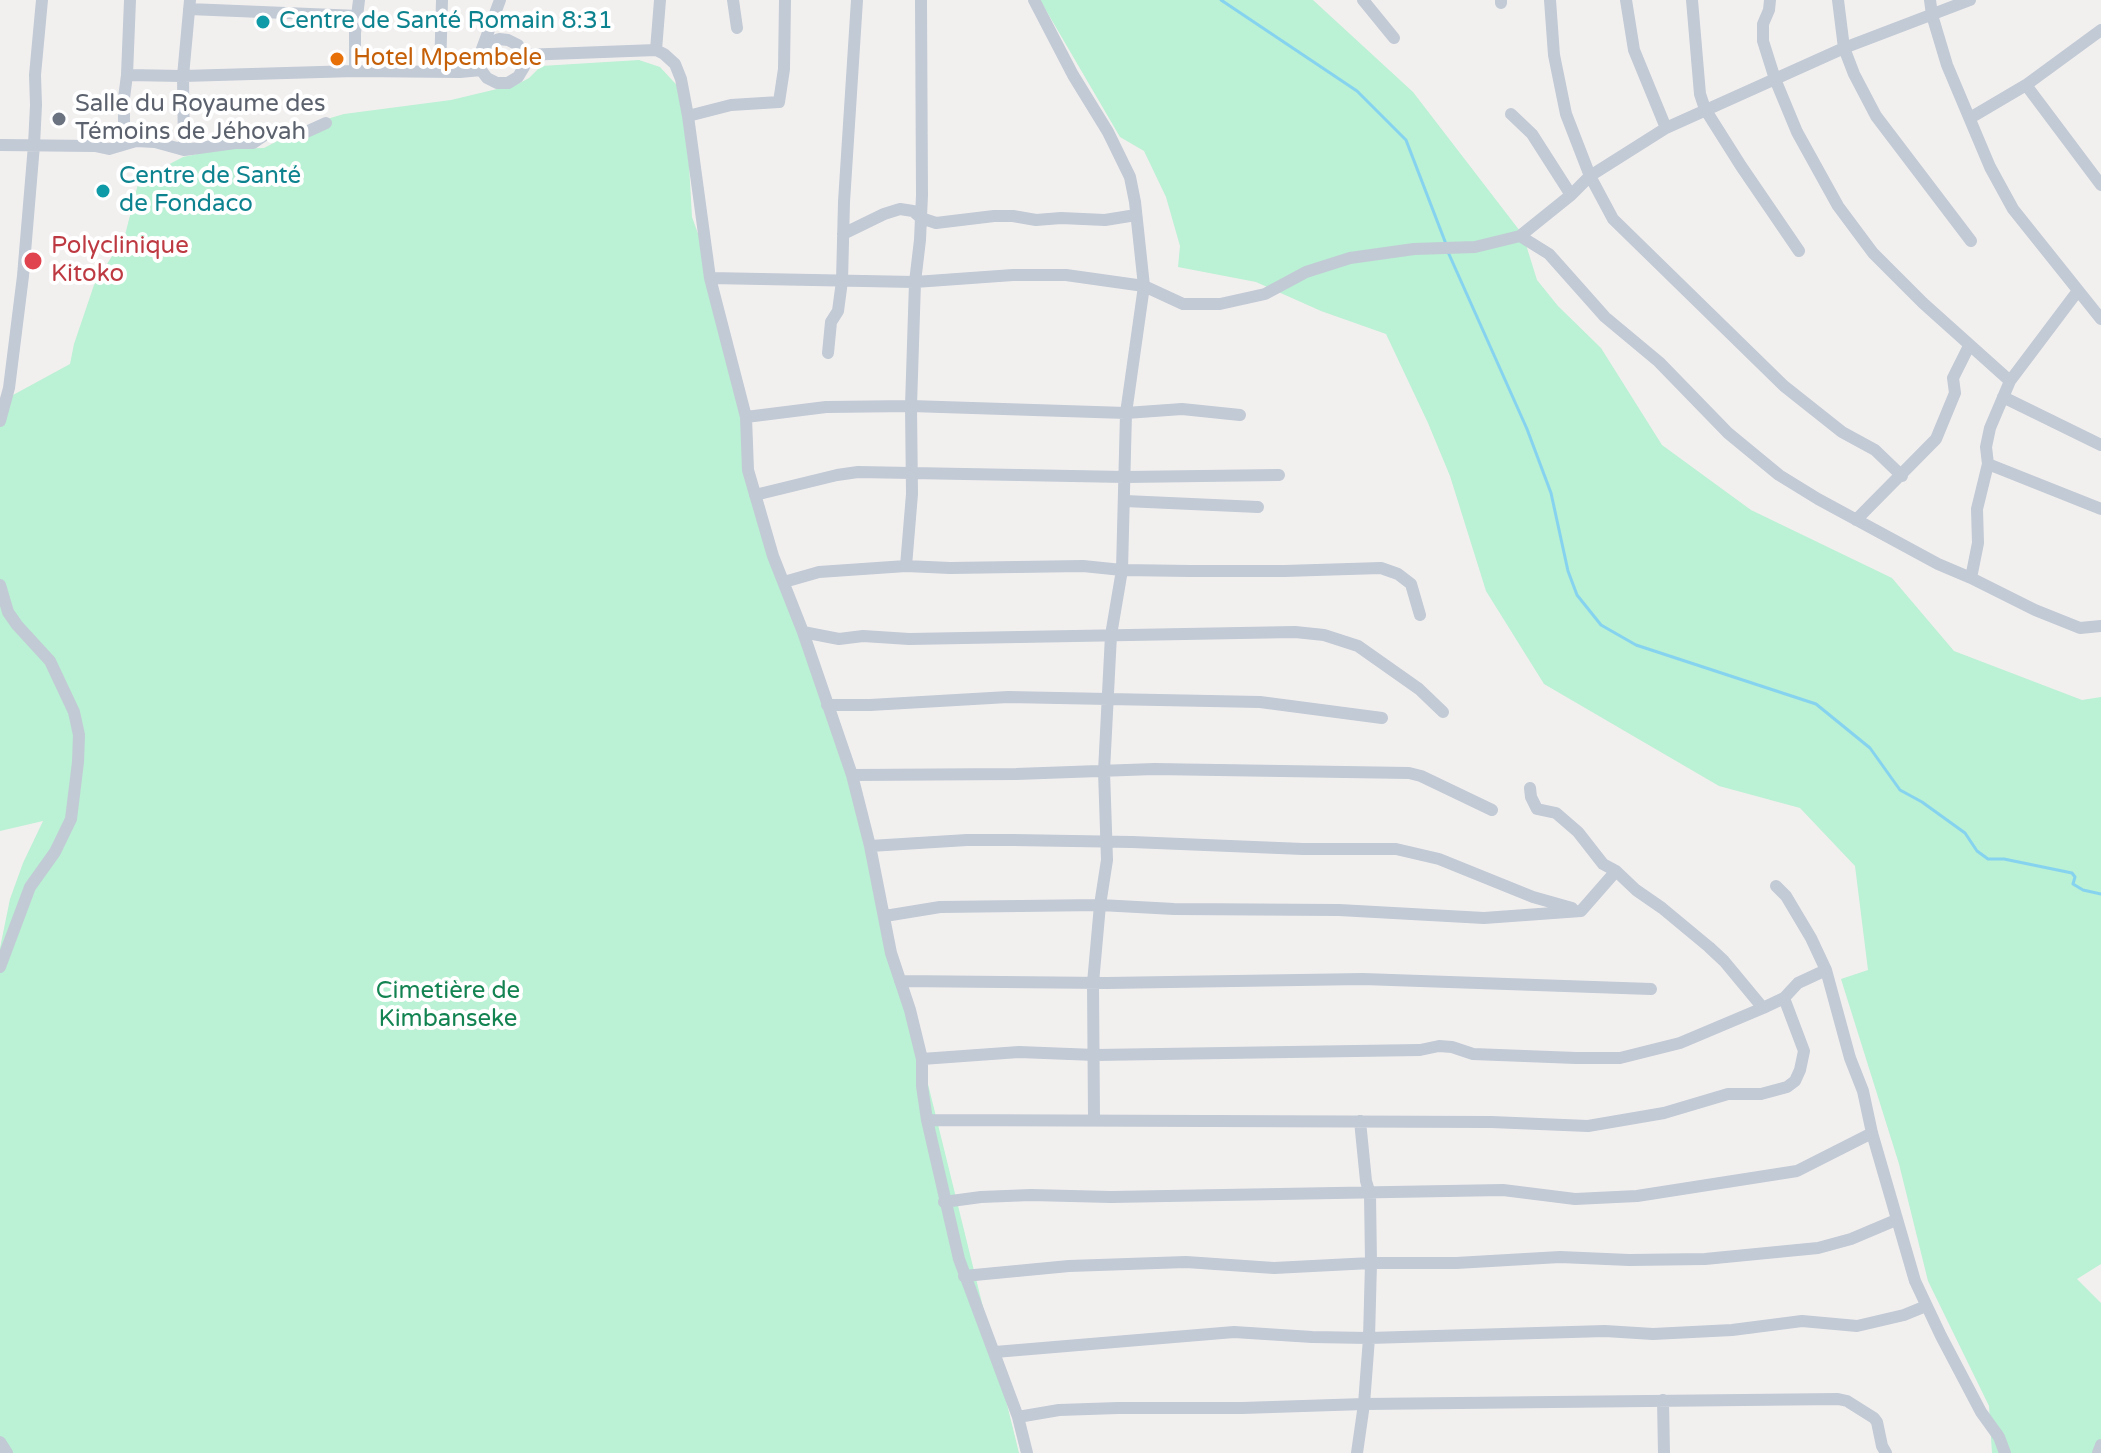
<!DOCTYPE html>
<meta charset="utf-8">
<style>
body{margin:0}
canvas{display:block;background:#f2efef}
</style>
<canvas width="2101" height="1453"></canvas>
<script>
const context = document.querySelector('canvas').getContext('2d');
context.lineJoin = 'round';
function paint(path, color) {
  context.fillStyle = color;
  context.fill(path, 'evenodd');
}
function toPath(rows) {
  const path = new Path2D();
  for (const r of rows) {
    path.moveTo(r[0], r[1]);
    for (let i = 2; i < r.length; i += 2) path.lineTo(r[i], r[i + 1]);
  }
  return path;
}
function trace(path, color, width, dash) {
  context.strokeStyle = color;
  context.lineWidth = width;
  context.lineCap = dash ? 'butt' : 'round';
  context.setLineDash(dash || []);
  context.stroke(path);
}
function label(font, color, halo, rows, align = 'center') {
  context.font = font + ' "Varela Round",sans-serif';
  context.lineWidth = 8;
  context.setLineDash([]);
  context.textBaseline = 'middle';
  context.strokeStyle = halo;
  context.fillStyle = color;
  for (const [text, x, y, turn = 0] of rows) {
    context.save();
    context.translate(x, y);
    context.rotate((+turn || 0) * Math.PI / 180);
    context.textAlign = isNaN(turn) ? turn : align;
    if (halo) context.strokeText(text, 0, 0);
    context.fillText(text, 0, 0);
    context.restore();
  }
}
paint(toPath([
 [1040,0,1313,0,1413,92,1523,235,1537,280,1558,306,1601,348,1662,445,1751,510,1892,578,1954,651,2082,700,2101,697,2101,1264,2077,1279,2101,1303,2101,1453,1992,1453,1989,1406,1928,1281,1899,1164,1841,979,1868,970,1855,866,1800,808,1719,786,1544,684,1486,591,1450,476,1428,423,1386,334,1321,311,1256,282,1178,267,1180,246,1166,197,1144,151,1120,137],
 [639,60,660,67,685,94,692,217,709,264,746,417,748,470,852,776,1019,1453,0,1453,0,948,10,899,23,863,43,821,0,831,0,425,13,395,70,364,74,344,94,285,125,235,139,180,183,157,221,149,264,148,310,124,344,114,451,100,518,84,529,78,541,66]
]), '#bbf1d4');
trace(toPath([
 [1221,0,1357,91,1406,140,1446,244],
 [1448,252,1527,429,1551,493,1568,571,1577,595,1601,625,1636,645,1816,704,1870,748,1900,790,1922,802,1965,833,1977,851,1988,859,2004,859,2072,873,2075,877,2073,884,2083,890,2101,894]
]), '#86d3f0', 3);
trace(toPath([
 [733,0,737,28],
 [1034,0,1073,75,1108,132,1130,177,1135,202,1144,286,1126,413,1122,570,1111,635,1104,771,1107,860,1100,905,1093,983,1094,1120],
 [1363,0,1394,38],
 [1501,0,1501,3],
 [1550,0,1554,55,1566,114,1590,176,1613,219,1784,386,1842,432,1875,450,1902,476],
 [1626,0,1634,50,1666,128],
 [1692,0,1700,94,1705,109,1741,166,1799,251],
 [1770,0,1769,10,1763,24,1763,41,1775,79,1797,132,1838,206,1873,253,1923,303,2010,381],
 [1838,0,1844,48,1854,74,1876,116,1971,241],
 [1930,0,1932,15,1947,65,1990,167,2013,209,2101,319],
 [189,9,358,16],
 [484,47,491,42,499,39,508,40,518,45,523,55,524,67,518,77,508,83,497,83,487,78,481,70,479,57,500,0],
 [656,50,660,0],
 [523,55,656,50,664,54,675,64,681,79,688,116,710,278,746,417,748,470,773,556,803,632,852,775,870,846,891,953,910,1010,922,1059,922,1086,927,1120,959,1259,1018,1417,1027,1453],
 [355,71,355,33,359,0],
 [440,72,442,0],
 [127,75,130,0],
 [2026,85,2101,185],
 [1511,114,1532,134,1571,195],
 [688,116,731,105,779,102,784,69,785,0],
 [1970,118,2026,85,2101,30],
 [124,144,124,98,127,75,183,76,355,71,460,72,481,70],
 [0,145,95,146,109,149,136,141,155,142,184,150,235,143,253,143,266,134,286,130,304,133,326,123],
 [184,150,183,76,190,0],
 [843,234,884,214,900,209,913,211,921,218,936,223,994,216,1013,216,1036,220,1061,218,1105,220,1136,215],
 [1520,236,1549,254,1605,317,1659,362,1728,433,1779,475,1818,499,1938,564,1971,578,2035,610,2080,628,2101,626],
 [710,278,915,282,1013,275,1066,275,1144,286,1183,304,1220,304,1265,294,1306,272,1350,258,1414,249,1475,247,1520,236,1571,195,1590,176,1666,128,1844,48,1970,0],
 [828,353,831,322,838,311,842,281,844,202,857,0],
 [2003,397,2101,445],
 [746,417,826,407,911,406,1126,413,1182,409,1240,415],
 [0,421,9,388,23,276,34,145,36,105,35,75,42,0],
 [1988,464,2101,509],
 [755,495,837,475,858,472,1125,477,1279,475],
 [1125,501,1258,507],
 [1856,520,1936,439,1955,393,1953,378,1969,346],
 [906,566,912,494,911,406,915,282,920,240,922,195,921,0],
 [1971,578,1978,543,1977,509,1988,464,1986,447,1990,428,2010,381,2077,292],
 [784,582,819,572,906,566,950,568,1083,566,1122,570,1191,571,1284,571,1381,568,1398,574,1411,584,1420,615],
 [0,585,8,612,17,625,50,661,74,712,79,735,78,762,71,819,55,852,30,887,0,967],
 [803,632,839,639,863,636,909,639,1295,632,1324,635,1358,646,1419,689,1443,712],
 [827,705,870,705,1008,697,1260,702,1382,718],
 [852,775,1016,774,1154,769,1409,773,1421,776,1492,810],
 [1530,788,1531,797,1537,809,1556,813,1578,832,1603,864,1616,871,1636,890,1662,908,1709,947,1724,961,1763,1008],
 [870,846,967,840,1013,840,1132,842,1303,849,1396,849,1439,859,1533,897,1572,908],
 [1776,886,1786,896,1811,938,1826,970,1850,1058,1863,1091,1872,1133,1915,1281,1941,1336,1981,1412,1999,1437,2005,1453],
 [885,916,940,907,1100,905,1174,909,1339,910,1484,918,1581,911,1616,871],
 [900,981,1106,983,1363,979,1651,989],
 [922,1059,1019,1052,1095,1055,1420,1050,1439,1046,1452,1047,1473,1054,1576,1058,1620,1058,1680,1043,1763,1008,1784,998,1798,983,1826,970],
 [927,1120,1491,1122,1588,1126,1664,1113,1728,1094,1761,1094,1787,1087,1795,1081,1800,1070,1804,1051,1784,998],
 [944,1202,981,1197,1031,1195,1111,1197,1503,1190,1575,1199,1637,1196,1797,1171,1872,1133],
 [964,1276,1069,1266,1186,1262,1274,1268,1371,1263,1456,1263,1560,1257,1629,1260,1705,1259,1818,1248,1851,1239,1896,1220],
 [995,1352,1234,1332,1312,1337,1369,1338,1605,1331,1653,1334,1732,1330,1802,1321,1857,1326,1904,1315,1926,1306],
 [1663,1400,1664,1453],
 [1018,1417,1059,1410,1118,1408,1242,1408,1364,1404,1838,1399,1847,1401,1874,1418,1877,1422,1882,1446,1886,1453],
 [0,1442,7,1453],
 [1357,1453,1364,1404,1369,1338,1371,1263,1370,1194,1366,1181,1360,1121],
 [2098,1453,2101,1445]
]), '#c2cad5', 12);
for (const [x, y, r, color] of [
 [263,22,8,"#0f9aa8"],
 [337,59,8,"#e8710a"],
 [59,119,8,"#6b7280"],
 [103,191,8,"#0f9aa8"],
 [33,261,10,"#e0444e"]
]) {
  const dot = new Path2D();
  dot.arc(x, y, r, 0, 2 * Math.PI);
  context.fillStyle = color;
  context.fill(dot);
  trace(dot, '#fff', 3);
}
label('24px', '#0d838f', '#fff', [
 ["Centre de Santé Romain 8:31",279,22],
 ["Centre de Santé",119,177],
 ["de Fondaco",119,205]
], 'left');
label('24px', '#c56008', '#fff', [
 ["Hotel Mpembele",353,59]
], 'left');
label('24px', '#5b616d', '#fff', [
 ["Salle du Royaume des",75,105],
 ["Témoins de Jéhovah",75,133]
], 'left');
label('24px', '#be3a42', '#fff', [
 ["Polyclinique",51,247],
 ["Kitoko",51,275]
], 'left');
label('24px', '#138352', '#fff', [
 ["Cimetière de",448,992],
 ["Kimbanseke",448,1020]
]);
</script>
